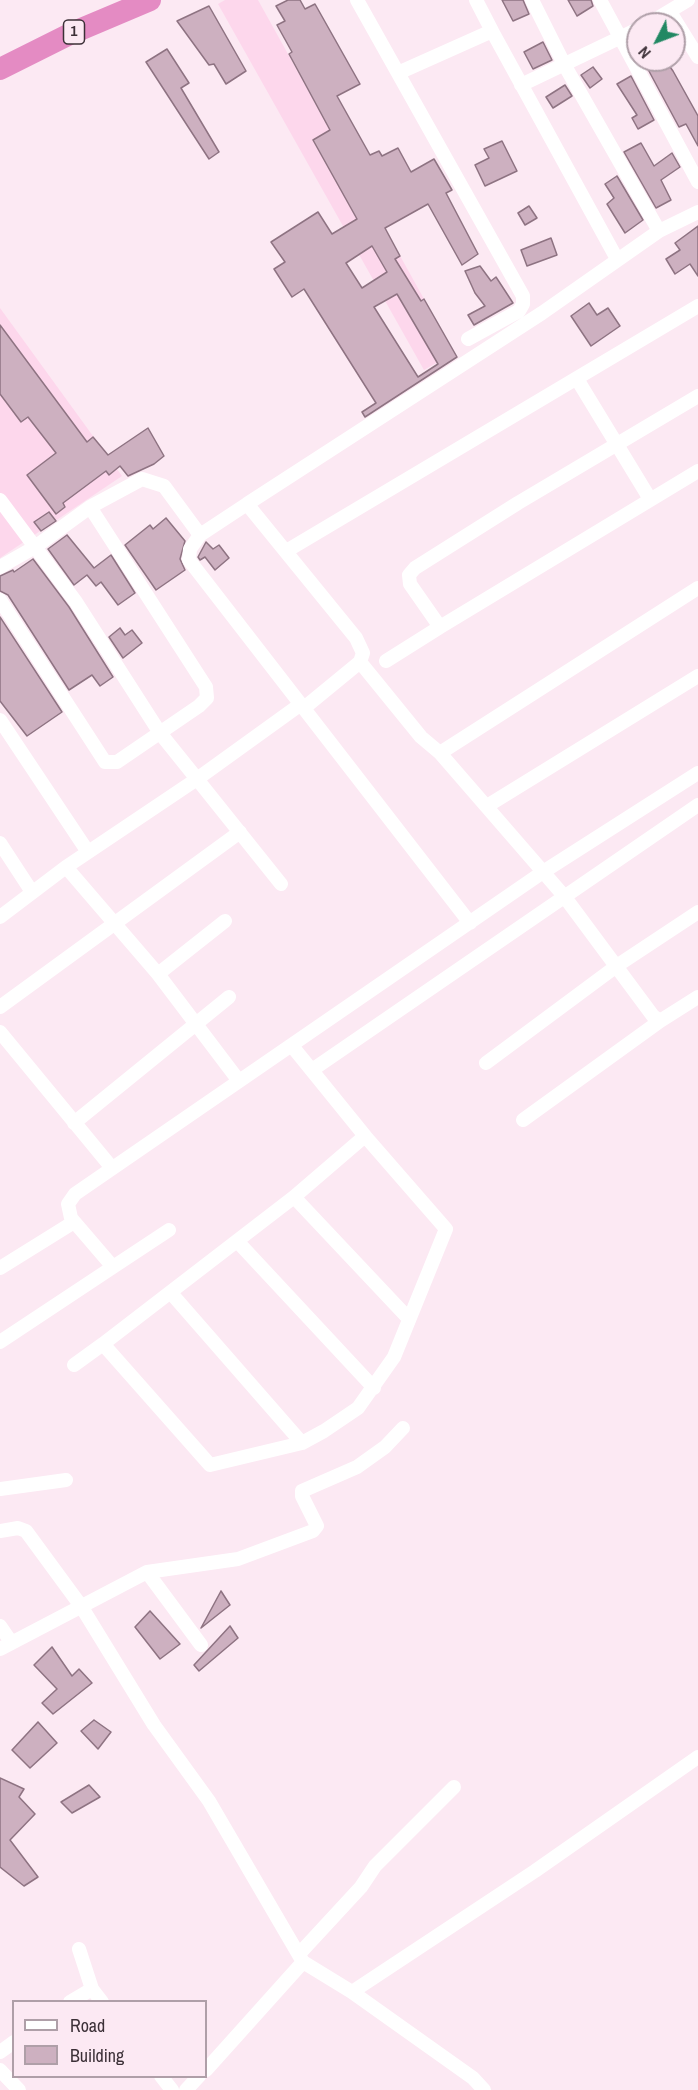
<!DOCTYPE html>
<style>
body{margin:0}
#map{position:relative;width:698px;height:2090px;overflow:hidden;background:#fce9f3;font-family:"Archivo Narrow",sans-serif}
canvas{display:block}
.legend{position:absolute;left:12px;top:2000px;width:195px;height:78px;box-sizing:border-box;background:#fce9f3;border:2px solid #af9fa8;margin:0;padding:8px 10px;list-style:none;font-size:18px;color:#3c3037}
.legend li{display:flex;align-items:center;gap:12px;height:30px}
.legend b{width:30px;border:2px solid #af9fa8}
.north{position:absolute;left:626px;top:12px;width:60px;height:60px;box-sizing:border-box;background:#fce9f3;border:2px solid #af9fa8;border-radius:50%;rotate:228deg;font-size:16px;font-weight:700;line-height:24px;text-align:center;color:#3c3037}
.north::after{content:'';display:block;margin:auto;width:21px;height:27px;background:#228863;clip-path:polygon(50% 0,100% 100%,50% 72%,0 100%)}
</style>
<div id="map">
<canvas width="698" height="2090"></canvas>
<ul class="legend">
<li><b style="height:8px;background:#fff"></b>Road</li>
<li><b style="height:16px;background:#cdb0c0"></b>Building</li>
</ul>
<div class="north">N</div>
</div>
<script>
const context = document.querySelector('canvas').getContext('2d');
context.lineJoin = 'round';
function paint(path, color) {
  context.fillStyle = color;
  context.fill(path, 'evenodd');
}
function toPath(rows) {
  const path = new Path2D();
  for (const r of rows) {
    path.moveTo(r[0], r[1]);
    for (let i = 2; i < r.length; i += 2) path.lineTo(r[i], r[i + 1]);
  }
  return path;
}
function trace(path, color, width, dash) {
  context.strokeStyle = color;
  context.lineWidth = width;
  context.lineCap = dash ? 'butt' : 'round';
  context.setLineDash(dash || []);
  context.stroke(path);
}
function label(font, color, halo, rows, align = 'center') {
  context.font = font + ' "Archivo Narrow",sans-serif';
  context.lineWidth = 4.5;
  context.setLineDash([]);
  context.textBaseline = 'middle';
  context.strokeStyle = halo;
  context.fillStyle = color;
  for (const [text, x, y, turn = 0] of rows) {
    context.save();
    context.translate(x, y);
    context.rotate((+turn || 0) * Math.PI / 180);
    context.textAlign = isNaN(turn) ? turn : align;
    if (halo) context.strokeText(text, 0, 0);
    context.fillText(text, 0, 0);
    context.restore();
  }
}
paint(toPath([
 [225,0,258,0,454,353,424,370,218,4],
 [0,308,122,476,0,558]
]), '#fdd7ec');
const building = toPath([
 [288,0,300,0,305,9,315,4,360,84,337,96,370,155,379,151,382,156,398,148,411,172,434,159,452,190,446,193,478,254,462,265,428,204,385,228,400,256,395,259,421,301,424,299,457,357,365,417,362,412,376,403,304,289,292,297,274,269,285,262,271,242,318,212,332,234,357,219,313,140,330,130,289,54,292,52,277,25,285,21,276,6,288,0],
 [372,246,387,272,362,288,346,263,372,246],
 [397,294,438,364,418,377,374,307,397,294],
 [502,0,523,0,529,14,513,21,502,0],
 [568,0,591,0,593,6,577,16,568,0],
 [209,6,246,71,226,84,214,64,209,65,177,21,209,6],
 [543,42,552,60,533,69,524,52,543,42],
 [167,49,189,83,181,88,219,152,209,159,146,62,167,49],
 [643,60,665,60,673,71,698,116,698,146,686,124,679,127,643,60],
 [593,67,602,79,590,88,581,75,593,67],
 [631,76,654,120,638,129,632,118,637,115,617,84,631,76],
 [565,85,572,96,553,108,546,97,565,85],
 [502,141,517,171,485,186,475,165,489,158,484,149,502,141],
 [641,143,654,166,672,153,680,167,661,180,671,200,656,208,624,152,641,143],
 [617,176,643,220,625,233,607,204,614,198,605,184,617,176],
 [529,206,537,218,525,225,518,213,529,206],
 [698,226,698,276,690,264,675,274,666,259,680,250,675,243,698,226],
 [551,238,557,255,527,266,521,250,551,238],
 [480,266,491,281,496,277,513,303,474,325,468,315,485,306,475,293,465,271,480,266],
 [589,303,597,315,608,308,620,326,591,346,571,316,589,303],
 [0,325,87,442,93,437,108,455,148,428,164,456,154,464,128,476,120,466,109,475,106,471,63,503,65,507,56,514,27,475,56,453,28,417,21,422,0,394,0,325],
 [49,512,56,521,41,531,34,522,49,512],
 [166,518,185,541,180,559,185,570,156,590,125,545,150,525,153,529,166,518],
 [67,535,94,568,111,555,135,593,118,605,101,582,96,586,87,575,74,585,48,549,67,535],
 [206,542,213,549,219,545,229,558,215,570,205,557,200,560,198,557,206,542],
 [33,559,69,607,113,677,100,686,92,675,69,690,8,595,0,591,0,576,13,570,14,572,33,559],
 [0,617,62,712,27,736,0,701,0,617],
 [120,628,125,635,132,630,142,643,123,658,109,637,120,628],
 [221,1591,230,1605,201,1628,221,1591],
 [150,1611,180,1644,160,1659,135,1627,150,1611],
 [230,1626,238,1638,199,1671,194,1665,230,1626],
 [52,1647,72,1676,79,1669,92,1683,53,1714,42,1703,57,1689,34,1665,52,1647],
 [94,1720,111,1732,98,1749,81,1731,94,1720],
 [38,1722,57,1743,30,1768,12,1750,38,1722],
 [0,1778,24,1789,19,1797,35,1814,10,1840,38,1877,24,1886,0,1867,0,1778],
 [89,1785,100,1797,72,1813,61,1802,89,1785]
]);
paint(building, '#cdb0c0');
trace(building, '#8e7382', 1.5);
trace(toPath([
 [357,0,523,296,523,304,519,311,468,339],
 [476,0,492,31],
 [532,0,565,66,659,231,698,212],
 [600,0,698,182],
 [670,12,698,57],
 [648,24,688,0],
 [398,73,492,31,617,259],
 [521,85,638,29],
 [577,379,650,499],
 [698,396,518,503,415,568,409,575,410,584,440,627,698,471],
 [0,500,76,602,160,733,197,779,66,867,0,917],
 [247,504,542,313,659,231],
 [288,550,698,306],
 [0,567,35,547,90,507,142,479,164,486,200,535],
 [0,600,105,762,117,762,199,706,207,698,206,687,90,507],
 [386,661,440,627],
 [360,662,421,737,440,753,564,896,653,1016,660,1021,698,997],
 [304,708,360,662,363,653,356,638,247,504,200,535,190,549,189,560,470,923],
 [0,720,88,852],
 [440,753,698,588],
 [487,806,698,676],
 [0,843,32,892],
 [66,867,158,974,239,1081],
 [281,884,197,779,301,704],
 [158,974,225,921],
 [0,1007,240,832],
 [0,1032,112,1168],
 [292,1046,365,1136],
 [486,1063,618,965,698,912],
 [312,1070,698,805],
 [523,1120,660,1021],
 [74,1123,229,997],
 [365,1136,446,1229,394,1357,358,1408,324,1431,302,1443,210,1465,103,1344,294,1197,365,1136],
 [294,1197,409,1319],
 [237,1241,374,1388],
 [113,1267,169,1230],
 [0,1268,74,1222],
 [171,1293,302,1443],
 [0,1342,113,1267,71,1218,68,1204,75,1194,543,872,698,773],
 [74,1365,103,1344],
 [0,1489,66,1480],
 [0,1531,18,1528,26,1531,81,1606,154,1725,209,1801,303,1962],
 [147,1572,201,1645],
 [0,1626,11,1642],
 [0,1649,147,1572,238,1559,313,1531,317,1526,302,1496,302,1491,357,1467,385,1447,403,1428],
 [79,1949,92,1989,102,2002],
 [300,1953,361,1887,375,1866,454,1787],
 [352,1992,535,1871,698,1757],
 [70,2002,92,1989],
 [0,2052,14,2042],
 [0,2070,19,2090],
 [206,2070,303,1962,352,1992,473,2078,484,2090],
 [161,2076,172,2090],
 [186,2090,199,2076]
]), '#fff', 14);
trace(toPath([
 [0,69,72,33,150,0]
]), '#e48bc3', 22);
for (const [x, y, w] of [
 [74,32,21]
]) {
  const box = new Path2D();
  box.roundRect(x - w / 2, y - 12, w, 24, 4.5);
  context.fillStyle = '#fce9f3';
  context.fill(box);
  trace(box, '#3c3037', 1.5);
}
label('bold 15px', '#3c3037', null, [
 ["1",74,32]
]);
</script>
